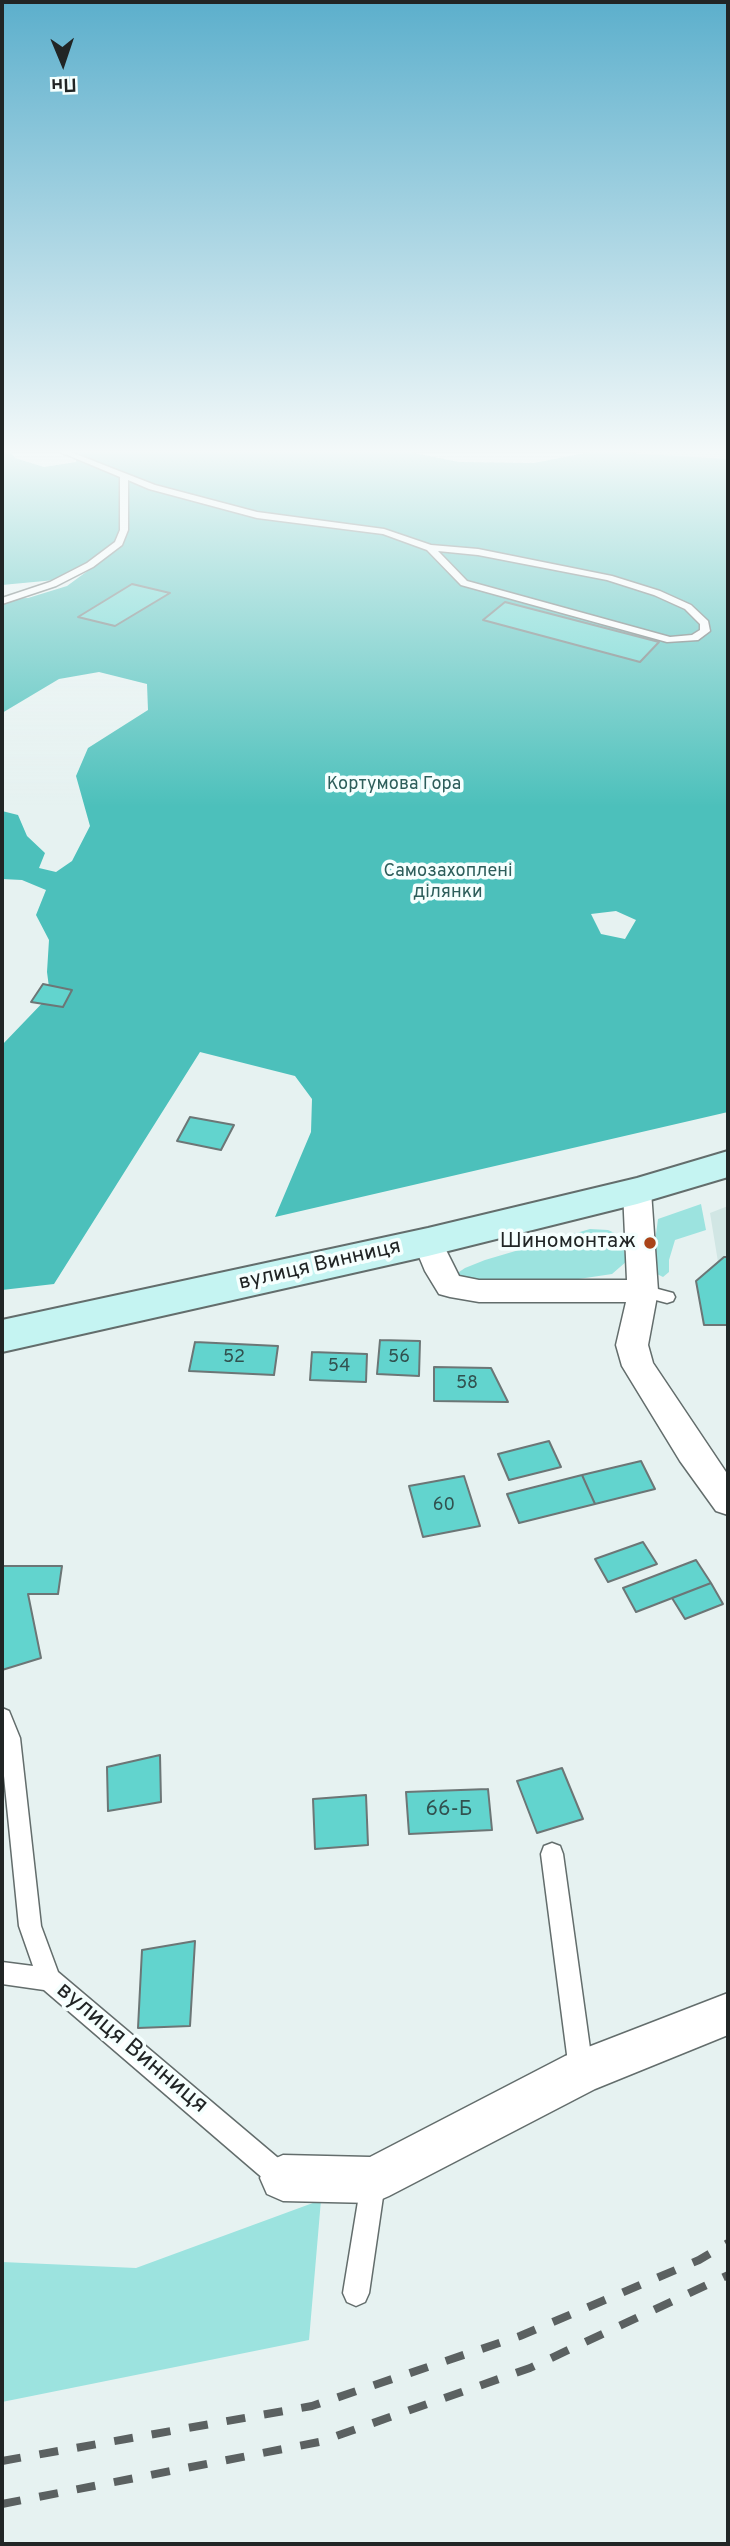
<!DOCTYPE html>
<meta charset="utf-8">
<style>
body{margin:0}
#map{position:relative;width:730px;height:2546px;overflow:hidden;background:#e6f2f1;font-family:Overpass,sans-serif}
canvas{display:block}
.frame{position:absolute;inset:0;border:4px solid #212525;pointer-events:none}
.north{position:absolute;left:28px;top:28px;width:70px;height:70px;-webkit-text-stroke:5px #f5fffe;paint-order:stroke;rotate:178deg;font-size:19px;font-weight:700;line-height:28px;text-align:center;color:#212525}
.north::after{content:'';display:block;margin:auto;width:24px;height:32px;background:#212525;clip-path:polygon(50% 0,100% 100%,50% 72%,0 100%)}
</style>
<div id="map">
<canvas width="730" height="2546"></canvas>
<div class="frame"></div>
<div class="north">Пн</div>
</div>
<script>
const context = document.querySelector('canvas').getContext('2d');
context.lineJoin = 'round';
function paint(path, color) {
  context.fillStyle = color;
  context.fill(path, 'evenodd');
}
function toPath(rows) {
  const path = new Path2D();
  for (const r of rows) {
    path.moveTo(r[0], r[1]);
    for (let i = 2; i < r.length; i += 2) path.lineTo(r[i], r[i + 1]);
  }
  return path;
}
function trace(path, color, width, dash) {
  context.strokeStyle = color;
  context.lineWidth = width;
  context.lineCap = dash ? 'butt' : 'round';
  context.setLineDash(dash || []);
  context.stroke(path);
}
function label(font, color, halo, rows, align = 'center') {
  context.font = font + ' Overpass,sans-serif';
  context.lineWidth = 7;
  context.setLineDash([]);
  context.textBaseline = 'middle';
  context.strokeStyle = halo;
  context.fillStyle = color;
  for (const [text, x, y, turn = 0] of rows) {
    context.save();
    context.translate(x, y);
    context.rotate((+turn || 0) * Math.PI / 180);
    context.textAlign = isNaN(turn) ? turn : align;
    if (halo) context.strokeText(text, 0, 0);
    context.fillText(text, 0, 0);
    context.restore();
  }
}
paint(toPath([
 [637,451,728,451,728,478,702,476],
 [728,1206,728,1323,710,1213]
]), '#d1e6e4');
paint(toPath([
 [701,1204,706,1230,675,1240,669,1260,669,1272,663,1277,657,1274,653,1257,658,1219],
 [590,1229,608,1230,619,1235,627,1261,612,1274,552,1283,468,1284,456,1274,465,1268,485,1260],
 [321,2200,309,2340,2,2402,2,2262,136,2268]
]), '#9ce3df');
paint(toPath([
 [2,451,10,451,15,458,44,467,76,462,77,457,62,451,404,451,459,462,534,463,595,451,728,459,728,1112,275,1217,311,1132,312,1099,295,1076,200,1052,54,1284,2,1290,2,1045,50,995,47,972,49,940,36,915,46,890,22,880,2,879,2,811,18,815,27,836,45,853,39,868,56,872,72,861,90,826,76,776,88,748,148,710,147,684,99,672,59,679,2,713,2,599,28,598,67,586,97,564,55,580,2,585],
 [616,911,636,920,625,939,601,934,591,914]
]), '#4cc0bb');
const building = toPath([
 [132,584,170,593,115,626,78,617,132,584],
 [505,602,659,642,640,662,483,620,505,602],
 [43,984,72,990,63,1007,31,1002,43,984],
 [190,1117,234,1125,221,1150,177,1141,190,1117],
 [724,1257,728,1257,728,1325,704,1325,696,1281,724,1257],
 [380,1340,420,1341,419,1376,377,1374,380,1340],
 [195,1342,278,1346,274,1375,189,1371,195,1342],
 [312,1352,367,1354,366,1382,310,1380,312,1352],
 [434,1367,491,1368,508,1402,434,1401,434,1367],
 [549,1441,561,1467,509,1480,498,1454,549,1441],
 [641,1461,655,1489,595,1504,582,1475,641,1461],
 [582,1475,595,1504,519,1523,507,1494,582,1475],
 [464,1476,480,1526,423,1537,409,1486,464,1476],
 [643,1542,657,1564,608,1582,595,1559,643,1542],
 [696,1560,711,1583,636,1612,623,1588,696,1560],
 [2,1566,62,1566,58,1594,28,1594,41,1658,2,1670,2,1566],
 [711,1583,723,1604,685,1619,672,1598,711,1583],
 [160,1755,161,1802,108,1811,107,1767,160,1755],
 [562,1768,583,1819,537,1833,517,1781,562,1768],
 [488,1789,492,1830,409,1834,406,1792,488,1789],
 [366,1795,368,1845,315,1849,313,1799,366,1795],
 [195,1941,190,2026,138,2028,142,1950,195,1941]
]);
paint(building, '#62d4ce');
trace(building, '#6c7676', 2);
const service = toPath([
 [58,451,68,451,155,485,257,512,384,529,431,545,478,549,612,576,660,591,691,605,708,621,710,631,698,640,667,642,461,585,427,550,383,534,257,518,149,489,128,480,128,530,122,545,93,567,56,586,2,604,2,598,50,582,87,563,115,542,120,530,120,477,58,451],
 [438,551,478,555,607,580,654,595,685,609,700,624,700,630,692,635,670,637,467,581,438,551],
 [643,1285,673,1293,675,1297,673,1301,667,1303,637,1295,635,1291,637,1287,643,1285],
 [2,1708,9,1711,20,1738,41,1926,58,1972,290,2168,293,2177,290,2186,281,2189,272,2186,44,1990,2,1984,2,1962,33,1966,19,1926,2,1756,2,1708],
 [552,1843,560,1846,563,1854,593,2070,589,2078,581,2082,573,2078,569,2070,541,1854,544,1846,552,1843],
 [373,2171,382,2174,385,2183,369,2293,365,2302,356,2306,347,2302,343,2293,361,2183,364,2174,373,2171]
]);
const minor = toPath([
 [637,1181,647,1184,651,1191,658,1291,648,1345,653,1363,728,1475,728,1515,716,1511,680,1461,622,1366,616,1345,626,1302,479,1302,450,1297,439,1294,425,1271,413,1242,418,1234,428,1231,438,1234,459,1276,479,1280,627,1280,623,1191,627,1184,637,1181],
 [728,1993,728,2035,595,2089,389,2196,373,2203,283,2201,267,2194,260,2178,267,2162,283,2155,370,2157,565,2056,728,1993]
]);
const secondary = toPath([
 [728,1151,728,1177,637,1204,428,1256,2,1352,2,1320,428,1228,637,1178,728,1151]
]);
trace(service, '#636d6c', 3);
trace(minor, '#636d6c', 3);
trace(secondary, '#636d6c', 4);
paint(service, '#fff');
paint(minor, '#fff');
paint(secondary, '#c5f4f2');
trace(toPath([
 [2,2461,312,2406,520,2336,699,2260,728,2243],
 [2,2504,319,2442,530,2368,728,2275]
]), '#5b6161', 8, [19, 19]);
const sky = context.createLinearGradient(0, 0, 0, 807);
sky.addColorStop(0, '#5cafcc');
sky.addColorStop(0.56, '#f4f9f9');
sky.addColorStop(1, '#f4f9f900');
context.fillStyle = sky;
context.fillRect(0, 0, 730, 807);
for (const [x, y, r, color] of [
 [650,1243,7,"#a94419"]
]) {
  const dot = new Path2D();
  dot.arc(x, y, r, 0, 2 * Math.PI);
  context.fillStyle = color;
  context.fill(dot);
  trace(dot, '#f5fffe', 2.5);
}
label('18px', '#2d5e5b', '#f5fffe', [
 ["Кортумова Гора",394,785],
 ["Самозахоплені",448,872],
 ["ділянки",448,893]
]);
label('18px', '#31514f', null, [
 ["52",234,1358],
 ["56",399,1358],
 ["54",339,1367],
 ["58",467,1384],
 ["60",444,1506]
]);
label('21px', '#212525', '#f5fffe', [
 ["Шиномонтаж",636,1243]
], 'right');
label('21px', '#212525', '#f5fffe', [
 ["вулиця Винниця",320,1266,-13]
]);
label('21px', '#31514f', null, [
 ["66-Б",449,1811]
]);
label('24px', '#212525', '#f5fffe', [
 ["вулиця Винниця",131,2049,40]
]);
</script>
